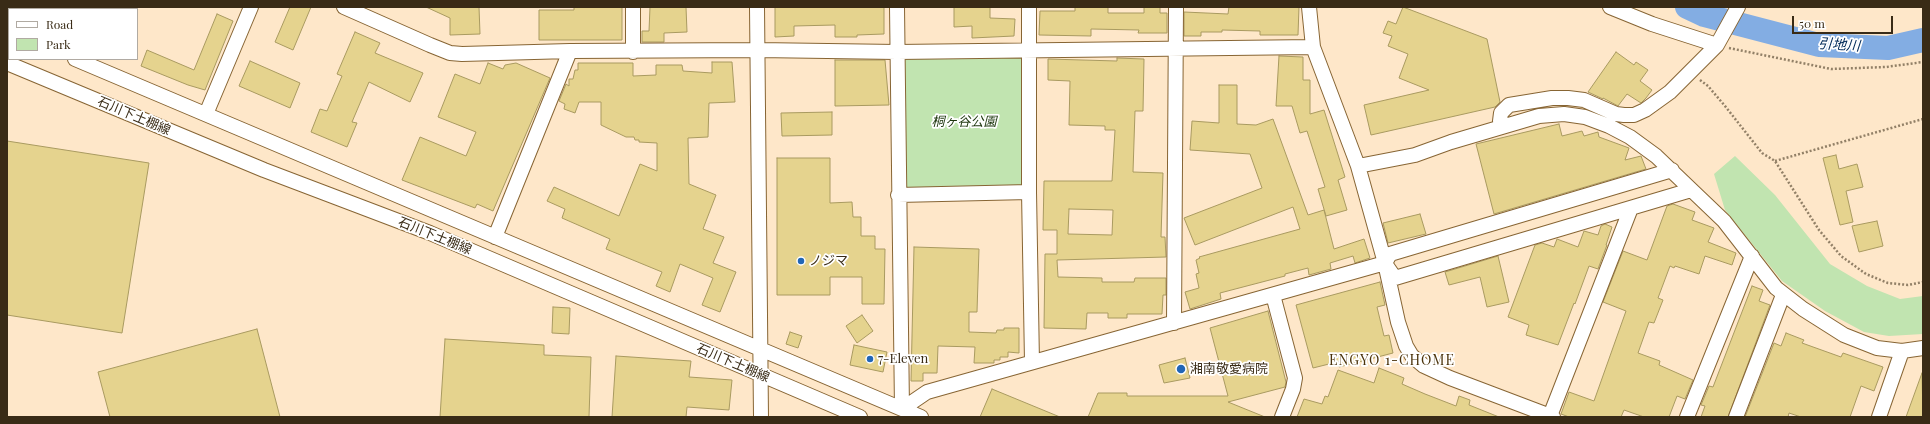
<!DOCTYPE html>
<meta charset="utf-8">
<style>
body{margin:0}
#map{position:relative;width:1930px;height:424px;overflow:hidden;background:#fee7c9;font-family:"Playfair Display",serif}
canvas{display:block}
.frame{position:absolute;inset:0;border:8px solid #392b16;pointer-events:none}
.legend{position:absolute;left:8px;top:8px;width:130px;height:52px;box-sizing:border-box;background:#fff;border:1px solid #b0aaa2;margin:0;padding:5px 7px;list-style:none;font-size:12px;color:#392b16}
.legend li{display:flex;align-items:center;gap:8px;height:20px}
.legend b{width:20px;border:1px solid #b0aaa2}
.scale{position:absolute;left:1792px;top:16px;width:101px;height:18px;box-sizing:border-box;border:2px solid #392b16;border-top:0;padding-left:5px;font-size:12px;line-height:14px;white-space:nowrap;color:#392b16;-webkit-text-stroke:3px #fff;paint-order:stroke}
</style>
<div id="map">
<canvas width="1930" height="424"></canvas>
<div class="frame"></div>
<ul class="legend">
<li><b style="height:5px;background:#fff"></b>Road</li>
<li><b style="height:11px;background:#c1e4b0"></b>Park</li>
</ul>
<div class="scale">50 m</div>
</div>
<script>
const context = document.querySelector('canvas').getContext('2d');
context.lineJoin = 'round';
function paint(path, color) {
  context.fillStyle = color;
  context.fill(path, 'evenodd');
}
function toPath(rows) {
  const path = new Path2D();
  for (const r of rows) {
    path.moveTo(r[0], r[1]);
    for (let i = 2; i < r.length; i += 2) path.lineTo(r[i], r[i + 1]);
  }
  return path;
}
function trace(path, color, width, dash) {
  context.strokeStyle = color;
  context.lineWidth = width;
  context.lineCap = dash ? 'butt' : 'round';
  context.setLineDash(dash || []);
  context.stroke(path);
}
function label(font, color, halo, rows, align = 'center') {
  context.font = font + ' "Playfair Display","Noto Sans JP",serif';
  context.lineWidth = 3.5;
  context.setLineDash([]);
  context.textBaseline = 'middle';
  context.strokeStyle = halo;
  context.fillStyle = color;
  for (const [text, x, y, turn = 0] of rows) {
    context.save();
    context.translate(x, y);
    context.rotate((+turn || 0) * Math.PI / 180);
    context.textAlign = isNaN(turn) ? turn : align;
    if (halo) context.strokeText(text, 0, 0);
    context.fillText(text, 0, 0);
    context.restore();
  }
}
paint(toPath([
 [1030,50,1029,192,898,195,897,52],
 [1735,156,1775,195,1830,264,1867,286,1900,299,1923,296,1923,334,1889,336,1864,332,1825,311,1782,281,1725,210,1714,174]
]), '#c1e4b0');
trace(toPath([
 [1687,7,1704,15,1819,45,1888,48,1923,40]
]), '#83ade3', 24);
const building = toPath([
 [290,7,311,7,293,50,275,42,290,7],
 [426,7,479,7,480,34,450,35,450,18,426,7],
 [574,7,622,7,622,40,539,40,539,10,574,10,574,7],
 [650,7,686,7,687,32,664,33,664,42,642,42,642,31,649,31,650,7],
 [775,7,884,7,884,34,857,35,857,37,835,37,835,25,794,26,794,36,775,37,775,7],
 [954,7,990,7,990,18,1015,19,1014,36,972,38,972,26,954,27,954,7],
 [1075,7,1108,7,1108,13,1144,13,1144,7,1160,7,1160,13,1167,13,1167,33,1138,33,1139,30,1091,29,1091,36,1039,35,1040,11,1075,11,1075,7],
 [1229,7,1299,7,1298,35,1260,35,1260,31,1222,30,1222,32,1201,32,1201,36,1184,36,1184,12,1228,14,1229,7],
 [1403,7,1487,39,1500,102,1495,107,1371,135,1364,105,1429,90,1399,78,1408,54,1388,46,1392,36,1383,33,1388,21,1396,24,1403,7],
 [217,14,233,21,205,90,188,85,141,66,147,50,194,70,217,14],
 [355,32,380,43,375,53,423,73,410,102,369,82,352,122,357,123,347,147,311,132,320,109,327,111,342,76,337,74,355,32],
 [1616,52,1634,65,1636,62,1648,70,1640,81,1652,90,1646,98,1641,103,1627,94,1618,106,1603,98,1603,99,1588,92,1616,52],
 [1279,56,1303,57,1303,80,1310,80,1310,114,1324,110,1345,177,1338,180,1347,210,1326,216,1318,189,1325,187,1307,131,1300,133,1292,106,1276,106,1279,56],
 [1117,58,1144,59,1143,111,1135,111,1133,172,1163,173,1161,237,1165,237,1166,257,1057,260,1058,277,1102,278,1102,282,1134,282,1135,278,1166,278,1166,295,1163,295,1162,314,1127,314,1127,318,1108,318,1108,313,1087,313,1086,329,1044,328,1045,254,1057,254,1057,230,1043,230,1044,181,1112,181,1115,130,1105,130,1105,126,1069,125,1070,81,1048,80,1048,59,1117,61,1117,58],
 [1069,209,1113,210,1112,235,1068,234,1069,209],
 [835,60,885,60,889,105,835,106,835,60],
 [250,61,300,83,290,108,239,86,250,61],
 [712,62,732,62,735,102,709,103,708,137,688,138,689,184,716,195,703,229,724,237,713,263,736,272,720,312,702,305,713,278,680,264,670,292,656,286,662,272,606,249,610,239,562,218,565,209,547,201,554,187,619,216,640,164,657,171,657,143,639,142,639,140,635,140,634,137,626,137,601,125,601,102,579,102,575,113,564,109,565,104,559,101,566,84,569,86,569,79,573,79,575,70,578,70,578,63,633,63,633,76,656,75,656,65,682,65,683,71,712,73,712,62],
 [488,63,503,69,505,65,516,63,550,78,493,211,477,204,475,208,402,180,420,137,466,156,476,132,438,117,455,74,480,84,488,63],
 [1219,85,1237,85,1237,124,1256,125,1273,119,1308,215,1324,210,1334,249,1364,239,1370,258,1355,263,1353,256,1330,263,1331,269,1309,275,1308,268,1285,274,1285,276,1220,293,1221,299,1190,309,1185,292,1199,288,1196,274,1199,273,1196,260,1200,258,1199,257,1300,229,1293,207,1195,245,1184,218,1262,188,1250,154,1190,150,1192,121,1219,123,1219,85],
 [832,112,832,135,782,136,781,113,832,112],
 [1559,124,1562,136,1582,131,1584,136,1598,132,1599,137,1629,148,1625,160,1641,156,1646,169,1494,214,1476,144,1559,124],
 [7,141,149,163,122,333,7,315,7,141],
 [1836,155,1839,169,1857,164,1863,187,1846,191,1853,222,1840,225,1823,158,1836,155],
 [777,158,830,158,830,203,852,202,853,217,861,217,861,236,875,236,875,249,885,249,884,304,862,304,862,277,830,277,830,295,777,295,777,158],
 [1673,204,1695,212,1692,220,1714,228,1708,242,1736,253,1732,265,1705,256,1699,274,1675,266,1674,268,1670,266,1658,298,1663,300,1654,323,1649,322,1638,353,1660,361,1659,365,1693,380,1685,399,1677,396,1669,417,1644,417,1624,410,1621,417,1569,417,1561,414,1569,392,1594,401,1626,311,1603,302,1623,251,1647,260,1667,206,1673,204],
 [1420,214,1426,234,1388,243,1383,223,1420,214],
 [1877,221,1883,246,1859,252,1852,226,1877,221],
 [1605,224,1612,227,1606,245,1607,245,1598,269,1589,266,1575,304,1574,303,1558,345,1526,335,1529,325,1508,317,1535,245,1542,243,1554,247,1557,239,1578,247,1584,231,1598,235,1601,226,1605,224],
 [914,247,979,249,977,312,969,312,969,332,996,333,997,330,1004,330,1004,328,1019,328,1019,353,1008,352,1008,357,1000,357,1000,360,994,360,994,363,974,363,975,347,938,346,937,373,923,373,923,381,911,381,914,247],
 [1498,256,1509,302,1487,307,1480,277,1449,285,1445,272,1498,256],
 [1380,282,1385,305,1377,307,1384,336,1389,335,1393,353,1339,367,1341,361,1313,368,1296,305,1380,282],
 [1752,286,1763,290,1759,301,1770,305,1728,417,1701,417,1705,406,1701,405,1709,386,1713,387,1752,286],
 [553,307,570,308,569,334,552,333,553,307],
 [1268,311,1286,382,1285,387,1228,402,1265,417,1088,417,1098,393,1127,393,1127,396,1228,396,1210,328,1268,311],
 [862,315,873,331,857,343,846,326,862,315],
 [257,329,280,417,110,417,98,372,257,329],
 [790,332,802,336,798,348,786,344,790,332],
 [1786,333,1804,340,1802,343,1841,357,1843,353,1883,367,1874,391,1861,386,1850,417,1801,417,1789,413,1788,417,1745,417,1774,343,1781,346,1786,333],
 [445,339,544,345,544,355,591,357,589,417,440,417,445,339],
 [854,345,887,352,883,372,850,365,854,345],
 [616,356,691,361,689,377,732,380,729,410,687,407,686,417,612,417,616,356],
 [1185,358,1190,378,1164,383,1159,365,1185,358],
 [1379,368,1404,378,1402,384,1425,394,1456,406,1459,396,1470,400,1469,405,1499,417,1297,417,1304,399,1322,404,1325,396,1328,397,1338,370,1374,383,1379,368],
 [1922,373,1923,417,1906,417,1922,373],
 [992,389,1060,417,980,417,992,389]
]);
paint(building, '#e5d38e');
trace(building, '#a99a60', 1);
const minor = toPath([
 [344,7,430,45,450,53,462,54,570,51,758,50,897,52,1313,47,1358,166,1385,263,1398,322,1406,346,1412,356,1424,366,1450,378,1553,417],
 [633,7,633,52],
 [757,7,761,417],
 [897,7,902,409],
 [1029,7,1029,192,1032,362],
 [1309,7,1313,47],
 [1610,7,1652,24,1717,45],
 [7,32,9,33],
 [75,59,921,417],
 [7,63,264,170,430,233,860,417],
 [206,114,251,7],
 [1503,126,1500,121,1501,113,1509,105,1552,98,1568,98,1584,100,1616,114,1624,115,1634,115,1645,110,1670,92,1717,45,1738,7],
 [1358,166,1415,155,1451,142,1539,116,1564,114,1585,117,1609,126,1630,137,1656,156,1724,221,1776,288,1803,309,1844,335,1877,348,1902,351,1923,348],
 [898,195,1029,192],
 [495,237,570,51],
 [1386,265,1395,278,1691,190],
 [1273,295,1295,378,1293,389,1282,417],
 [1174,323,1176,7],
 [902,409,927,392,1385,263,1390,254,1672,170],
 [1550,416,1631,208],
 [1687,417,1752,256],
 [1736,417,1783,295],
 [1879,417,1902,351]
]);
trace(minor, '#876534', 16);
trace(toPath([
 [1729,48,1831,69,1886,67,1923,62],
 [1700,80,1708,86,1725,106,1762,153,1775,161,1819,230,1841,256,1866,274,1888,283,1908,285,1923,282],
 [1775,161,1923,119]
]), '#928067', 2.5, [2, 2]);
trace(minor, '#fff', 14);
for (const [x, y, r, color] of [
 [801,261,4,"#2166b6"],
 [870,359,4,"#2166b6"],
 [1181,369,5,"#2166b6"]
]) {
  const dot = new Path2D();
  dot.arc(x, y, r, 0, 2 * Math.PI);
  context.fillStyle = color;
  context.fill(dot);
  trace(dot, '#fff', 1.5);
}
label('13px', '#392b16', '#fff', [
 ["石川下土棚線",134,116,23],
 ["石川下土棚線",435,236,22],
 ["石川下土棚線",733,363,23]
]);
label('italic 13px', '#1c350c', '#fff', [
 ["桐ヶ谷公園",964,122]
]);
label('13px', '#392b16', '#fff', [
 ["ノジマ",809,261],
 ["7-Eleven",878,359],
 ["湘南敬愛病院",1190,369]
], 'left');
label('italic 14px', '#002a59', '#fff', [
 ["引地川",1839,45,4]
]);
context.letterSpacing = '1px';
label('14px', '#4a320a', '#fff', [
 ["ENGYO 1-CHOME",1392,361]
]);
context.letterSpacing = '0px';
</script>
